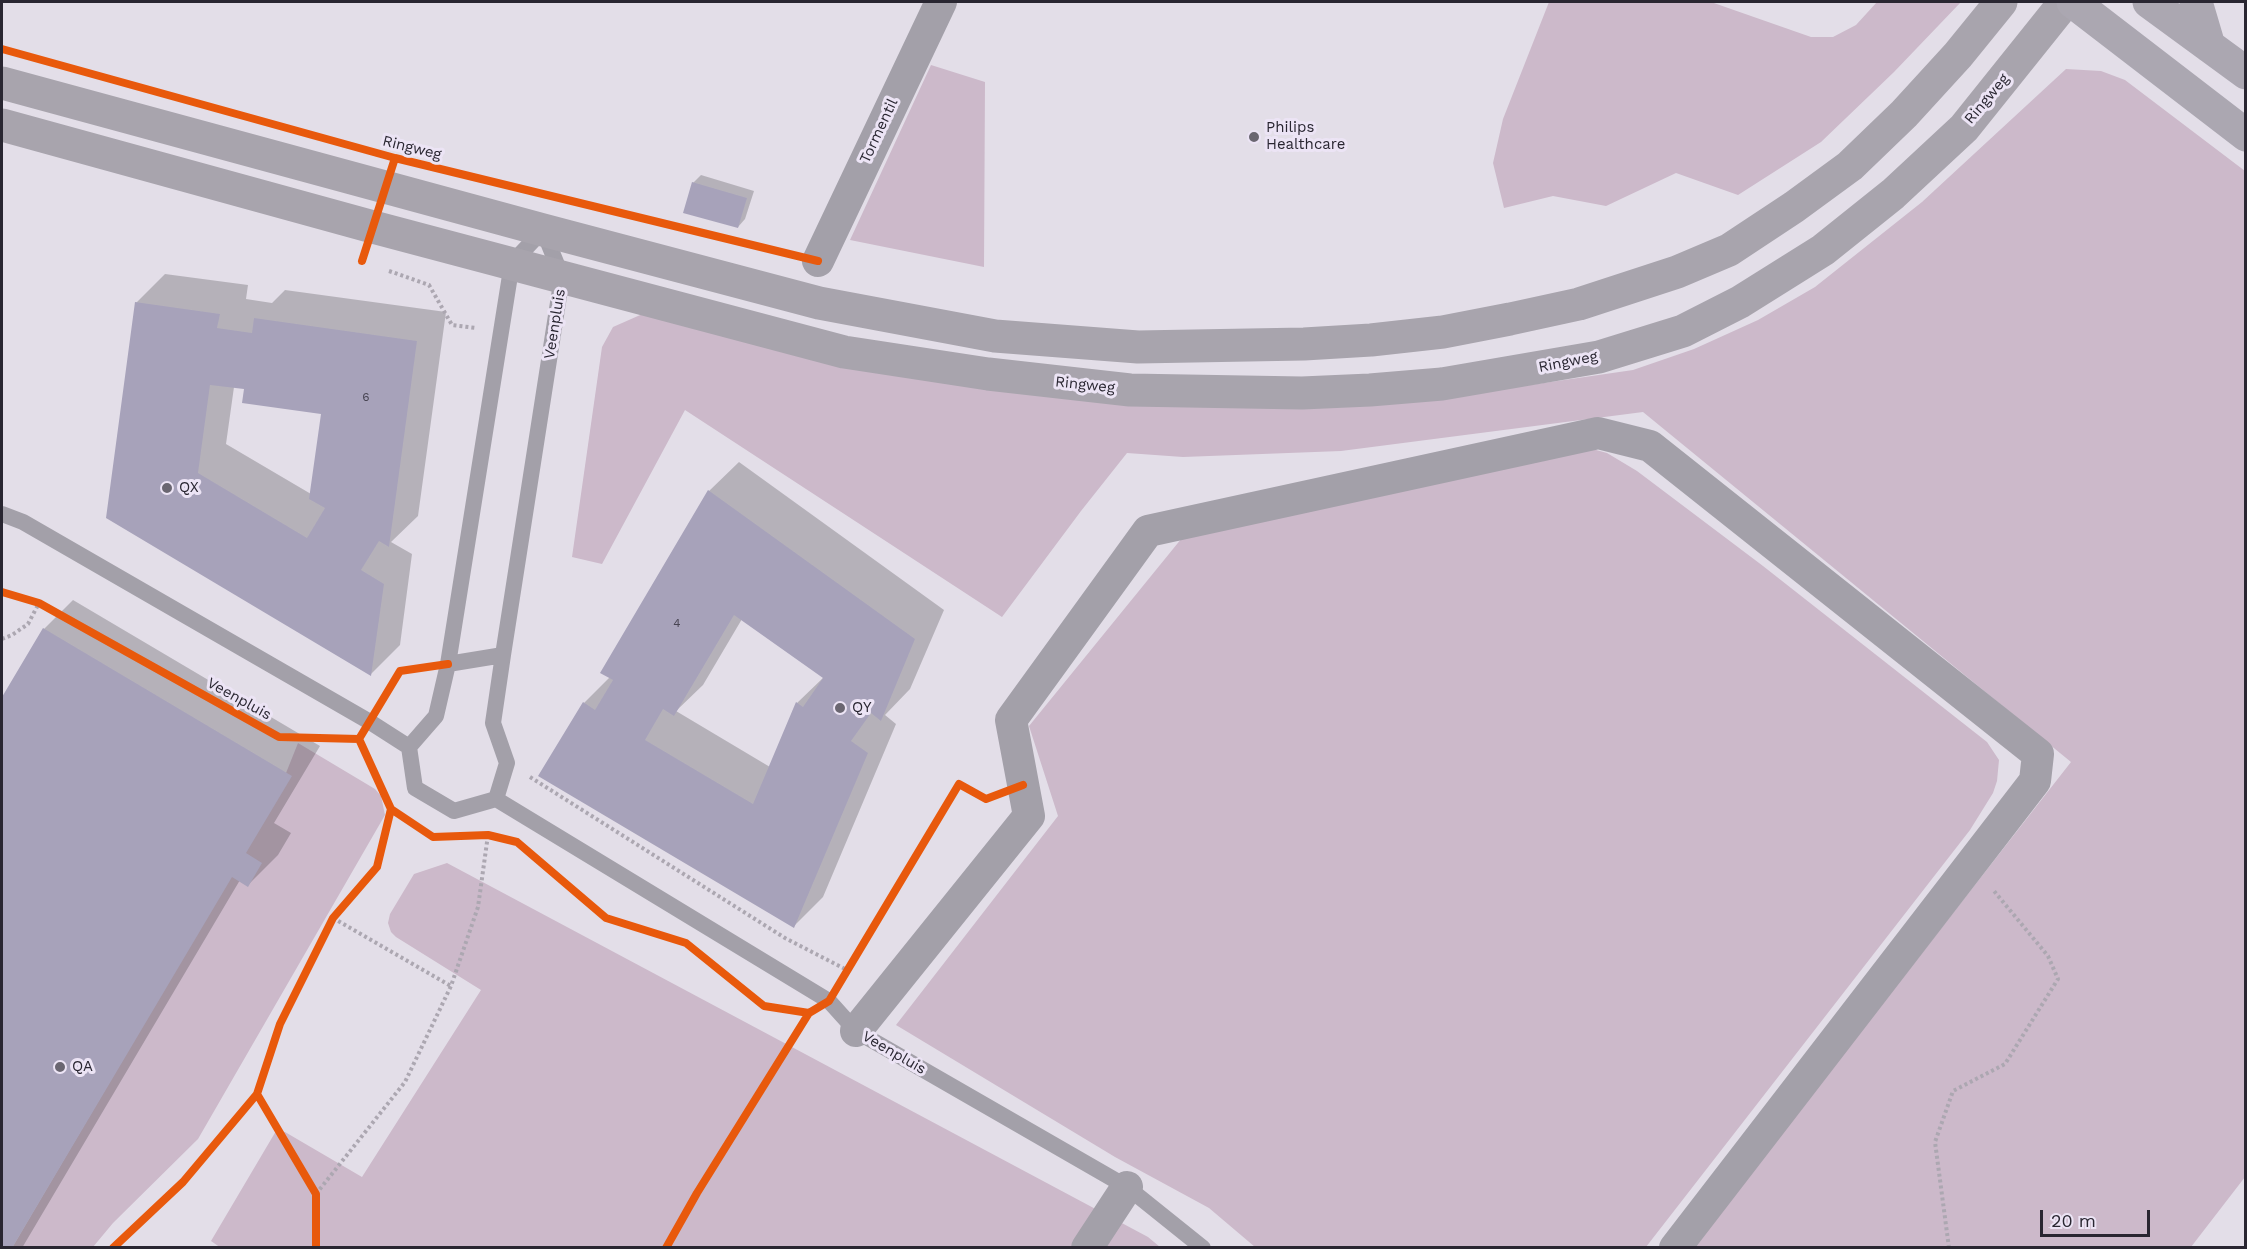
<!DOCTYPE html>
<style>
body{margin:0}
#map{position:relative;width:2247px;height:1249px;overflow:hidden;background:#e3dee8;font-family:"Work Sans",sans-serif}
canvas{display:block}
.frame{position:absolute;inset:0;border:3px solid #292631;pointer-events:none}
.scale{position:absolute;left:2040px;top:1210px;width:110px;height:27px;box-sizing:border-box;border:3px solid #292631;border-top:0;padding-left:8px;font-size:18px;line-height:21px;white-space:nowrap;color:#292631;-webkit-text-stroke:4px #ece4f5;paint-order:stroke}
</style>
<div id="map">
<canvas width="2247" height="1249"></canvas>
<div class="frame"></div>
<div class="scale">20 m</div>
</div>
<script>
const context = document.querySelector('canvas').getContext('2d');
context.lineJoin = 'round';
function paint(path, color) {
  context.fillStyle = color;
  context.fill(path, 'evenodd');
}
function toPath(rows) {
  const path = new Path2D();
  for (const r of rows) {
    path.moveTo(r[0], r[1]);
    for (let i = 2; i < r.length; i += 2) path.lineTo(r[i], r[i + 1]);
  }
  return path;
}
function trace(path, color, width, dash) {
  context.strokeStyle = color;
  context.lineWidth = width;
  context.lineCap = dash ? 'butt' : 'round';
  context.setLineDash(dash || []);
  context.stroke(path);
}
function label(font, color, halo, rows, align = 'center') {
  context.font = font + ' "Work Sans",sans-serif';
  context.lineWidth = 6;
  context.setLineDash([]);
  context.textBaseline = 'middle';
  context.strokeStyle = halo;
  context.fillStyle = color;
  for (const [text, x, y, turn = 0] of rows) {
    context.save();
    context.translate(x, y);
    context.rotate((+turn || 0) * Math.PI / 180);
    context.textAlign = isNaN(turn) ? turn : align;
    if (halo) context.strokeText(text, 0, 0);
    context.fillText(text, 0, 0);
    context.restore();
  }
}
paint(toPath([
 [1549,2,1711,2,1811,37,1833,37,1856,25,1877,2,1961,2,1894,72,1821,142,1738,195,1676,173,1606,206,1553,196,1504,208,1493,163,1503,119],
 [931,65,985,82,984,267,850,240],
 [2066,69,2101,71,2125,80,2245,171,2245,1177,2191,1247,1692,1247,2071,762,1643,412,1341,451,1183,457,1127,453,1081,511,1002,617,685,410,602,564,572,557,602,347,613,327,647,312,985,383,1509,388,1633,370,1694,349,1758,320,1815,287,1922,202],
 [1589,448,1607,453,1637,471,1763,566,1987,742,1999,760,1997,781,1993,793,1970,830,1646,1247,1255,1247,1209,1208,1115,1157,896,1025,1058,816,1029,726,1186,533],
 [298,743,375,789,381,796,385,815,198,1139,113,1223,93,1247,12,1248,276,798],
 [447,863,1148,1237,1160,1247,221,1248,211,1241,276,1131,285,1132,362,1177,481,990,396,937,391,932,388,923,390,914,414,874]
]), '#ccb9ca');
paint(toPath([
 [701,175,754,191,745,219,738,227,693,183],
 [165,274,248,285,246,299,272,303,285,290,446,312,418,516,391,542,412,554,400,645,371,674,107,517,136,303],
 [234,387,246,388,323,413,311,494,226,444],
 [739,462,944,610,910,689,885,715,896,724,823,897,794,926,584,703,610,677,709,491],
 [742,619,824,677,797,703,770,767,676,711,703,685],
 [73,600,320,746,274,823,291,833,278,855,248,885,240,880,22,1248,2,1248,2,700,44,629]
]), '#0003');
paint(toPath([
 [692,182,747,198,738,228,683,213],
 [135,302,220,314,217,328,252,333,254,318,417,341,389,547,379,541,361,570,384,584,371,676,106,518],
 [210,385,244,389,242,403,321,414,309,499,325,508,307,538,198,473],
 [708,490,915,639,881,721,871,713,851,741,868,753,794,928,538,776,583,702,595,710,613,680,600,673],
 [734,615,823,678,803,707,796,702,753,804,645,740,663,709,674,716],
 [43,628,292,776,246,853,262,863,248,887,232,877,12,1248,2,1248,2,697]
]), '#a7a2ba');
trace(toPath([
 [389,271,429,285,452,325,476,328],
 [2,639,12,635,28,624,39,603],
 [530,777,785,938,847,970],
 [333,918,451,986],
 [316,1194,405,1082,451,986,478,907,488,835],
 [1949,1248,1935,1142,1953,1091,2005,1064,2058,979,2048,956,1994,891]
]), '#aca7b1', 4, [3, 3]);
trace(toPath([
 [2,514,23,522,370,722,409,747],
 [503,655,562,277,543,230,512,263,448,664,436,716,409,747,415,788,454,811,496,799,829,1001,856,1031,1127,1187,1203,1248],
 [448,664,503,655,493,723,507,763,496,799]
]), '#a3a0a9', 16);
trace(toPath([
 [818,261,941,2],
 [856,1031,1029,816,1011,720,1148,531,1598,433,1650,446,2038,754,2035,781,1675,1248],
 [1087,1248,1127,1187]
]), '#a3a0a9', 32);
trace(toPath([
 [2,83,543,230,819,303,995,336,1138,347,1304,344,1371,340,1443,332,1510,319,1579,304,1677,272,1729,250,1794,207,1850,166,1904,114,1958,55,2001,2],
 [2,125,373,227,844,352,988,374,1130,390,1302,393,1370,390,1442,384,1599,357,1683,331,1740,302,1823,250,1893,194,1964,128,2065,2]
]), '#a8a4ad', 33);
trace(toPath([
 [2073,2,2246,135],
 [2149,2,2246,73],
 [2196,2,2209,46]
]), '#aba7b1', 33);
trace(toPath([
 [2,49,395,158,818,261],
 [362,261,395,158],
 [2,592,39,603,279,737,359,739,400,671,448,664],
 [391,809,433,837,488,835,517,842,606,918,686,943,764,1006,809,1013,829,1001,959,784,986,799,1023,785],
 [257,1094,316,1194,316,1248],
 [113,1248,183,1182,257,1094,280,1024,333,918,377,867,391,809,359,739],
 [666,1248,697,1193,809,1013]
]), '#e8590c', 8);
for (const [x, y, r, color] of [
 [1254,137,6,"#6a6671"],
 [167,488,6,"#6a6671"],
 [840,708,6,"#6a6671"],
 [60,1067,6,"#6a6671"]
]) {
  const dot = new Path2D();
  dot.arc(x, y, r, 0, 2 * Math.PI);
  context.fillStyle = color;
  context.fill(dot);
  trace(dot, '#ece4f5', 2);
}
label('12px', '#484553', null, [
 ["6",366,397],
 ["4",677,623]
]);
label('15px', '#292631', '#ece4f5', [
 ["Ringweg",1987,99,-50],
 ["Tormentil",879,131,-65],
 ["Ringweg",412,148,14],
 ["Veenpluis",555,324,-81],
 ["Ringweg",1568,362,-11],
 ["Ringweg",1085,385,6],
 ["Veenpluis",239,699,29],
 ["Veenpluis",894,1053,30]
]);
label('15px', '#292631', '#ece4f5', [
 ["Philips",1266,128],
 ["Healthcare",1266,145],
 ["QX",179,488],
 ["QY",852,708],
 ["QA",72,1067]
], 'left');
</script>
